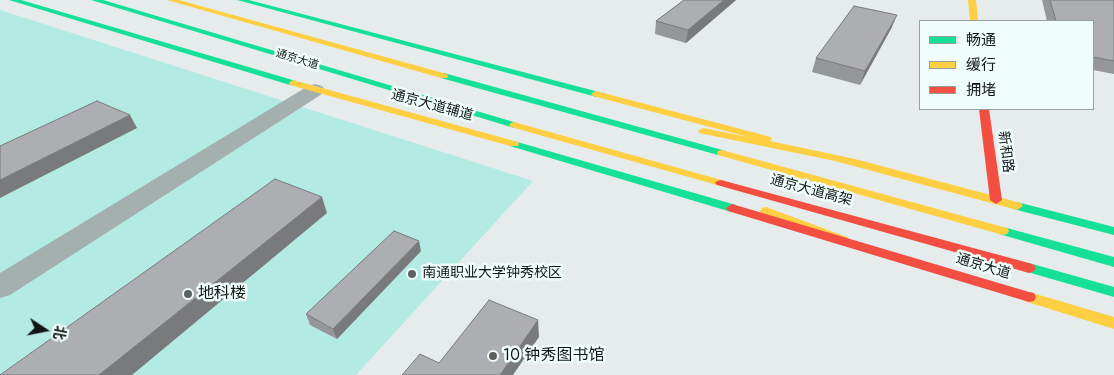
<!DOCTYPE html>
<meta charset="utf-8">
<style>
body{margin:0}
#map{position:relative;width:1114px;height:375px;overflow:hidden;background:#e6ecec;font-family:Jost,"Noto Sans SC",sans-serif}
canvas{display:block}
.legend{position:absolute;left:919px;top:20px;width:175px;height:90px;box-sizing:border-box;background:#effdfb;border:1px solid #96a19f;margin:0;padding:6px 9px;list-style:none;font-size:15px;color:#111615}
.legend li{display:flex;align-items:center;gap:10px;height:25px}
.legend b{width:25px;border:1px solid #96a19f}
.north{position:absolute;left:20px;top:305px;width:50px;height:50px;-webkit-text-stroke:4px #effdfb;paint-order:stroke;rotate:101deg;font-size:14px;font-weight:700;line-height:20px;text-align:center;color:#111615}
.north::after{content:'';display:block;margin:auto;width:18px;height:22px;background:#111615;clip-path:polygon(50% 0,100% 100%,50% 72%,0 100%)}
</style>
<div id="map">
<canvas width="1114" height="375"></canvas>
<ul class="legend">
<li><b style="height:6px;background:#16e098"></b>畅通</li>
<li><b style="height:6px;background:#ffcf43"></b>缓行</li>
<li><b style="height:6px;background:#f24e42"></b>拥堵</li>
</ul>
<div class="north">北</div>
</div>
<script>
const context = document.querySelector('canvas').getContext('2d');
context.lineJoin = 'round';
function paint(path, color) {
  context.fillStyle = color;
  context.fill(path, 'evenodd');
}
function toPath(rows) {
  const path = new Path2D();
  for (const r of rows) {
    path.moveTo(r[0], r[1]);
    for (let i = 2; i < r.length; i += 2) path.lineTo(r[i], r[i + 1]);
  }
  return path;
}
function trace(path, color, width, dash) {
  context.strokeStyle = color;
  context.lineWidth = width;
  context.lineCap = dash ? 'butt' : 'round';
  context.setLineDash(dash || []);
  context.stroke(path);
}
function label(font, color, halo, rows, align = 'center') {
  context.font = font + ' Jost,"Noto Sans SC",sans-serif';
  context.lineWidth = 5;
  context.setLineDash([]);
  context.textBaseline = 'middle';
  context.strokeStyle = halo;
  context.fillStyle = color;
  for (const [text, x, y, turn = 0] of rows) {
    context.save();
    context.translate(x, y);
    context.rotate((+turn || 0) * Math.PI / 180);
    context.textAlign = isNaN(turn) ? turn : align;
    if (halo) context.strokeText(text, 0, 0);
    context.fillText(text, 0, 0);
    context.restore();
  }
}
paint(toPath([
 [0,10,533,181,356,375,0,375]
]), '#b3eae4');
paint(toPath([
 [315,84,322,86,325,90,322,94,10,295,0,298,0,273,308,86,315,84]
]), '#a4b0ae');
paint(toPath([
 [9,0,21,0,296,81,297,83,296,85,290,85,9,0],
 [91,0,103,0,517,123,519,125,514,128,511,127,91,0],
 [237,0,249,0,599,92,601,94,596,97,593,96,237,0],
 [444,73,726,151,727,153,726,155,718,155,441,78,441,74,444,73],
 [514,141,736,205,738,208,732,212,728,211,510,146,509,144,514,141],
 [1017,202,1114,227,1114,235,1013,209,1011,206,1017,202],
 [1003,227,1114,257,1114,267,999,234,997,231,999,228,1003,227],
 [1029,263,1114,287,1114,297,1024,271,1022,268,1024,265,1029,263]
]), '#16e098');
paint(toPath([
 [167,0,179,0,447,74,448,76,447,78,441,78,167,0],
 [968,0,976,0,978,21,970,21,968,0],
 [293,80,518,142,519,144,518,146,510,146,290,85,289,83,293,80],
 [596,91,771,137,772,139,770,141,855,159,1021,203,1023,206,1017,210,835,161,699,133,698,131,703,128,748,137,593,96,591,94,596,91],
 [514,122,725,181,727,183,725,185,717,185,511,127,509,125,511,123,514,122],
 [722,150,1003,227,1007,228,1009,231,1007,234,1003,235,718,155,717,153,718,151,722,150],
 [766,207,847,237,849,240,847,243,843,244,839,243,762,214,760,211,762,208,766,207],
 [1029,292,1114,317,1114,329,1024,301,1022,297,1024,293,1029,292]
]), '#ffcf43');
paint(toPath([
 [979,109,989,109,1002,200,996,204,990,200,979,109],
 [721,180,1029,263,1034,265,1036,268,1034,271,1029,273,717,185,715,183,717,181,721,180],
 [732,204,1029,292,1034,293,1036,297,1034,301,1029,302,728,211,726,208,732,204]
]), '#f24e42');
paint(toPath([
 [684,0,736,0,686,43,655,34,656,21],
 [1042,0,1114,0,1114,74,1093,70,1093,21,1047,21],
 [892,27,860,85,812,72,816,58],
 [421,251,337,339,310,325,306,314]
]), '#959698');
paint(toPath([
 [724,0,736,0,686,43,688,30],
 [897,15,892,27,860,85,865,71],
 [130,115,137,128,0,198,0,180],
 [322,197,327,213,132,375,99,375],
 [419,241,421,251,337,339,333,329],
 [538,320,539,337,513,375,500,375]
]), '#797a7c');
const building = toPath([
 [684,0,724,0,688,30,656,21,684,0],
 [1050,0,1114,0,1114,61,1093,57,1093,21,1056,21,1050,0],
 [854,6,897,15,865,71,816,58,854,6],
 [97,101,130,115,0,180,0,146,97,101],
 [275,179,322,197,99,375,0,375,275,179],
 [394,231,419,241,333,329,306,314,394,231],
 [489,300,538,320,500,375,402,375,420,354,439,363,489,300]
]);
paint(building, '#adaeb1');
trace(building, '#797a7c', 1);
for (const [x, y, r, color] of [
 [412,274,5,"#5c6160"],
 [188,294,5,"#5c6160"],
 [493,356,5,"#5c6160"]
]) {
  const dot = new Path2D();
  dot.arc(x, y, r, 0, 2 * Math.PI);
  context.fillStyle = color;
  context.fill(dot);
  trace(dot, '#effdfb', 2);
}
label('11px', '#111615', '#effdfb', [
 ["通京大道",297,60,17]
]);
label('14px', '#111615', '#effdfb', [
 ["通京大道辅道",432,106,15],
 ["新和路",1005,152,83],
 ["通京大道高架",811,191,15],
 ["通京大道",983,267,17]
]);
label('14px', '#111615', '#effdfb', [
 ["南通职业大学钟秀校区",422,274]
], 'left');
label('16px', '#111615', '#effdfb', [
 ["地科楼",198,294],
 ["10 钟秀图书馆",503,356]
], 'left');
</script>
